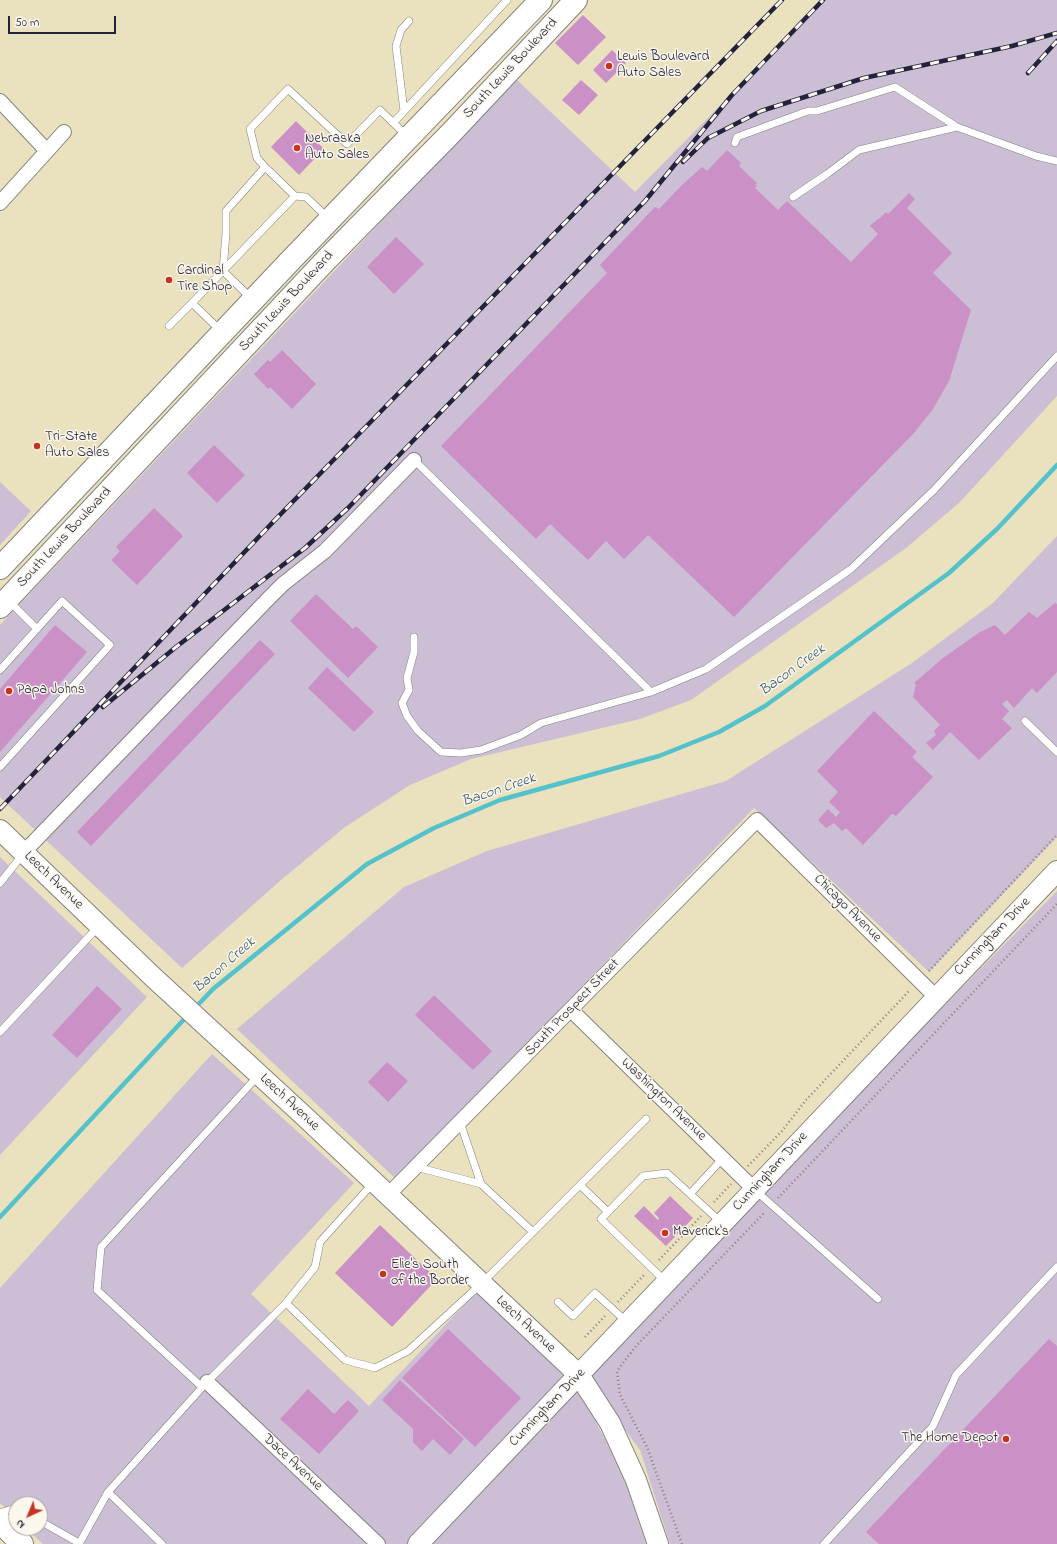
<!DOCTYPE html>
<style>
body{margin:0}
#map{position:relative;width:1057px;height:1544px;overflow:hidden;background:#eae1bf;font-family:"Indie Flower",sans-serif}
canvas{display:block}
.north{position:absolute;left:8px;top:1496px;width:40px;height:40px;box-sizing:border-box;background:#fbf7ec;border:1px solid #a4a2a5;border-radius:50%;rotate:224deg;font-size:11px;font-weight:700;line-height:16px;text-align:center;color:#22223b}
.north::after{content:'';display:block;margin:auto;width:14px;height:18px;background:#c8321e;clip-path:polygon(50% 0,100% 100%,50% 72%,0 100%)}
.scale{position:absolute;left:8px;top:16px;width:108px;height:18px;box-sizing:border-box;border:2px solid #22223b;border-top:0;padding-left:5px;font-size:12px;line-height:14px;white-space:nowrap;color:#22223b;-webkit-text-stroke:3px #fbf7ec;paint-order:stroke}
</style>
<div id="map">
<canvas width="1057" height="1544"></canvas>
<div class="north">N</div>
<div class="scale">50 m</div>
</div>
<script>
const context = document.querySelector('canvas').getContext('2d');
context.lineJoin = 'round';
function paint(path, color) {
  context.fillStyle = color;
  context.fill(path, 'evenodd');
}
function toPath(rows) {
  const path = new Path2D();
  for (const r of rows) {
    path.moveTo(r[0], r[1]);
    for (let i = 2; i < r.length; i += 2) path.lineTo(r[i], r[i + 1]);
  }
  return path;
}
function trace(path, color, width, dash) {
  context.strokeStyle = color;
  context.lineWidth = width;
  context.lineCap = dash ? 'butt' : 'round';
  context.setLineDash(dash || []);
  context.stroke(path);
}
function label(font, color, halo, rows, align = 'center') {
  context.font = font + ' "Indie Flower",sans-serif';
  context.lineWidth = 3;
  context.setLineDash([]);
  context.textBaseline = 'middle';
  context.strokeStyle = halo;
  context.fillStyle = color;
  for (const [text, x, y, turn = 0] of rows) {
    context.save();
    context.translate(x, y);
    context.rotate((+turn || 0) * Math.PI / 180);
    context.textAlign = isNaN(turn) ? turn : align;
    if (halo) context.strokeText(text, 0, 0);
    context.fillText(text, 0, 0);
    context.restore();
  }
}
paint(toPath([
 [824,0,1057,0,1057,396,960,502,906,548,691,700,640,719,471,759,410,785,345,827,281,880,182,968,0,797,0,625,516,79,635,192],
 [0,482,31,511,0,545],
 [1057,536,1057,837,929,972,754,808,396,1179,237,1029,404,887,487,851,726,781,912,663,993,603],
 [0,857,147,997,0,1155],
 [1057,891,1057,1544,670,1544,640,1450,583,1373],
 [212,1054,354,1183,251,1294,369,1406,477,1291,541,1350,583,1398,621,1469,646,1544,43,1544,26,1528,40,1528,40,1504,16,1504,16,1518,0,1503,0,1288]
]), '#ccbed4');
trace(toPath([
 [195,1008,213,989,367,864,434,828,500,800,659,756,719,732,765,706,949,573,997,529,1057,465],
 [0,1217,188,1015]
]), '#54c2ca', 4.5);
paint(toPath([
 [583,15,606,37,578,65,555,43],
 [612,50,626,63,606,83,593,70],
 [581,80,598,95,579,115,562,100],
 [296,121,324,149,299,175,271,147],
 [727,150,741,163,739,166,757,183,755,185,757,186,755,188,778,210,787,201,851,262,878,234,870,226,878,219,879,219,886,212,888,214,909,193,915,199,907,208,952,253,933,273,971,310,949,381,933,409,914,433,734,617,648,535,624,559,606,541,588,560,550,524,536,539,441,446,607,273,600,265,655,207,659,209,681,186,702,167,707,171],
 [396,237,424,264,394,294,367,267],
 [282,350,316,384,292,409,270,387,268,389,254,374,268,360,270,362],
 [214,445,245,475,217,503,187,473],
 [154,508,183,536,137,585,111,560,120,551,116,547],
 [316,594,353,629,356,626,378,647,348,678,290,621],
 [1055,603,1057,604,1057,672,1037,693,1032,688,1014,708,1007,700,1002,704,1009,711,1002,719,1012,728,979,760,950,732,933,750,926,743,936,735,934,731,940,725,913,697,916,685,914,683,943,658,980,632,995,625,1005,635,1029,612,1037,618],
 [55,625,87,652,0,752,0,689],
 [260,640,275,654,91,846,77,832],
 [327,667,374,712,354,732,308,688],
 [874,711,917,752,912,757,933,777,896,816,892,814,863,845,846,828,842,831,834,823,826,828,818,820,828,809,836,817,840,812,829,802,838,792,817,771],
 [97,986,122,1009,77,1058,52,1035],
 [434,995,492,1051,473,1070,415,1015],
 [387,1062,408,1081,388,1102,368,1082],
 [670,1196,693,1218,666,1246,634,1216,644,1206,658,1220,659,1218,654,1213],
 [380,1225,437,1279,392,1327,335,1273],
 [448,1329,521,1398,475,1447,402,1378],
 [1049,1339,1057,1346,1057,1544,879,1544,866,1532],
 [400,1380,464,1439,450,1455,433,1439,422,1451,413,1442,413,1429,382,1400],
 [308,1389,334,1414,348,1400,359,1411,319,1454,280,1419]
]), '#cb90c5');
const lane = toPath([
 [404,111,396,46,401,30,409,21],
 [393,123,507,0],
 [735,143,737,137,808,111,817,111,895,87,957,127,1036,156,1057,161],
 [265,167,257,158,250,129,288,89,347,144,380,110,407,136],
 [793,197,827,174,859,150,957,127],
 [251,298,223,271,226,233,226,211,265,167,295,196],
 [169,326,192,303],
 [221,331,192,303,295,196,306,197,328,218],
 [414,460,651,692],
 [9,601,37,629],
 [414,637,414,652,407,678,409,690,402,703,407,716,418,731,441,752,461,753,481,750,521,735,541,723,651,692,706,669,851,569,934,490,1057,356],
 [0,670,62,601,110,645,0,767],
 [1025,721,1057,752],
 [0,883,23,854],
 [0,1032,98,927],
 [460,1122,481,1184],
 [416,1167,481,1184,533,1232],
 [374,1182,320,1242,315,1267,286,1303,345,1360,375,1368,408,1351,481,1284,580,1185,608,1212],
 [580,1185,646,1119],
 [756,1191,878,1299],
 [690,1194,723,1158],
 [665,1281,601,1219,608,1212,643,1176,667,1173,722,1223],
 [558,1302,573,1316,595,1293,628,1323],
 [202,1387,97,1290,101,1247,258,1076],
 [108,1492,162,1544],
 [0,1513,16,1508],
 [40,1521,79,1543],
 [79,1544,108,1492,207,1382,286,1303],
 [824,1544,933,1426,956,1375,1057,1267]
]);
const street = toPath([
 [0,101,47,151,0,203],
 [47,151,64,132],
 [24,852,269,598,283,584,325,551,414,460],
 [571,1010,754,1189],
 [388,1195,757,820,936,997],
 [207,1382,378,1544]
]);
const secondary = toPath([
 [0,830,153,977,304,1116,579,1375,610,1423,636,1480,658,1544],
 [418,1544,1057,871]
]);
const primary = toPath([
 [0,568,289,262,541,0],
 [0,607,327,259,451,133,576,0],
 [0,1522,22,1544]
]);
trace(lane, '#86827d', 8);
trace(street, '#86827d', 16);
trace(secondary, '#86827d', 22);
trace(primary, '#86827d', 24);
trace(toPath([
 [929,971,1057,835],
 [748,1166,782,1131,806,1100,910,990],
 [778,1198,1057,904],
 [714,1202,731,1184],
 [659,1260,701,1216],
 [618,1302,644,1275],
 [585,1337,605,1316],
 [682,1544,647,1447,620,1395,617,1371,636,1346,765,1212]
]), '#86827d', 2.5, [1, 3]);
trace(lane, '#fff', 7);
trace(street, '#fff', 14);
trace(secondary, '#fff', 20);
trace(primary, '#fff', 22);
const rail = toPath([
 [1028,73,1057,41],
 [683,162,708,138,761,111,864,78,1012,46,1057,33],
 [103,707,176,647,305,548,348,508,645,201,732,95,823,0],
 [0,809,274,521,782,0]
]);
trace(rail, '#22223b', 4.5);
trace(rail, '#fbf7ec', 3, [9]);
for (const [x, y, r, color] of [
 [609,66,4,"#c8321e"],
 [297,148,4,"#c8321e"],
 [169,280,4,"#c8321e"],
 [37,446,4,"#c8321e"],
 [9,691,4,"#c8321e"],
 [665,1233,4,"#c8321e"],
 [383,1274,4,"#c8321e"],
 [1006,1439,4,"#c8321e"]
]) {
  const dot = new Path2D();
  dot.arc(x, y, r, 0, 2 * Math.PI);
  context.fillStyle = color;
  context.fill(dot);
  trace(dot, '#fbf7ec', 1.5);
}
label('14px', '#22223b', '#fbf7ec', [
 ["Lewis Boulevard",617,58],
 ["Auto Sales",617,74],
 ["Nebraska",305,140],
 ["Auto Sales",305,156],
 ["Cardinal",177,272],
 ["Tire Shop",177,288],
 ["Tri-State",45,438],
 ["Auto Sales",45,454],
 ["Papa Johns",17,691],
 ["Maverick's",673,1233],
 ["Elie's South",391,1266],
 ["of the Border",391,1282],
 ["The Home Depot",998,1439,"right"]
], 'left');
label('14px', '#22223b', '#fbf7ec', [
 ["South Lewis Boulevard",511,69,-47],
 ["South Lewis Boulevard",287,302,-47],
 ["South Lewis Boulevard",65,538,-47],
 ["Leech Avenue",53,881,44],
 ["Chicago Avenue",847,909,45],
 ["Cunningham Drive",993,937,-46],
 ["South Prospect Street",573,1008,-46],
 ["Washington Avenue",663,1100,44],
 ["Leech Avenue",289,1103,43],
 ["Cunningham Drive",771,1172,-47],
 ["Leech Avenue",525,1325,43],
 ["Cunningham Drive",548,1408,-46],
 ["Dace Avenue",292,1463,43]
]);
label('italic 15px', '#345a6d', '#fbf7ec', [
 ["Bacon Creek",793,671,-36],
 ["Bacon Creek",499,791,-19],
 ["Bacon Creek",225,966,-41]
]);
</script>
